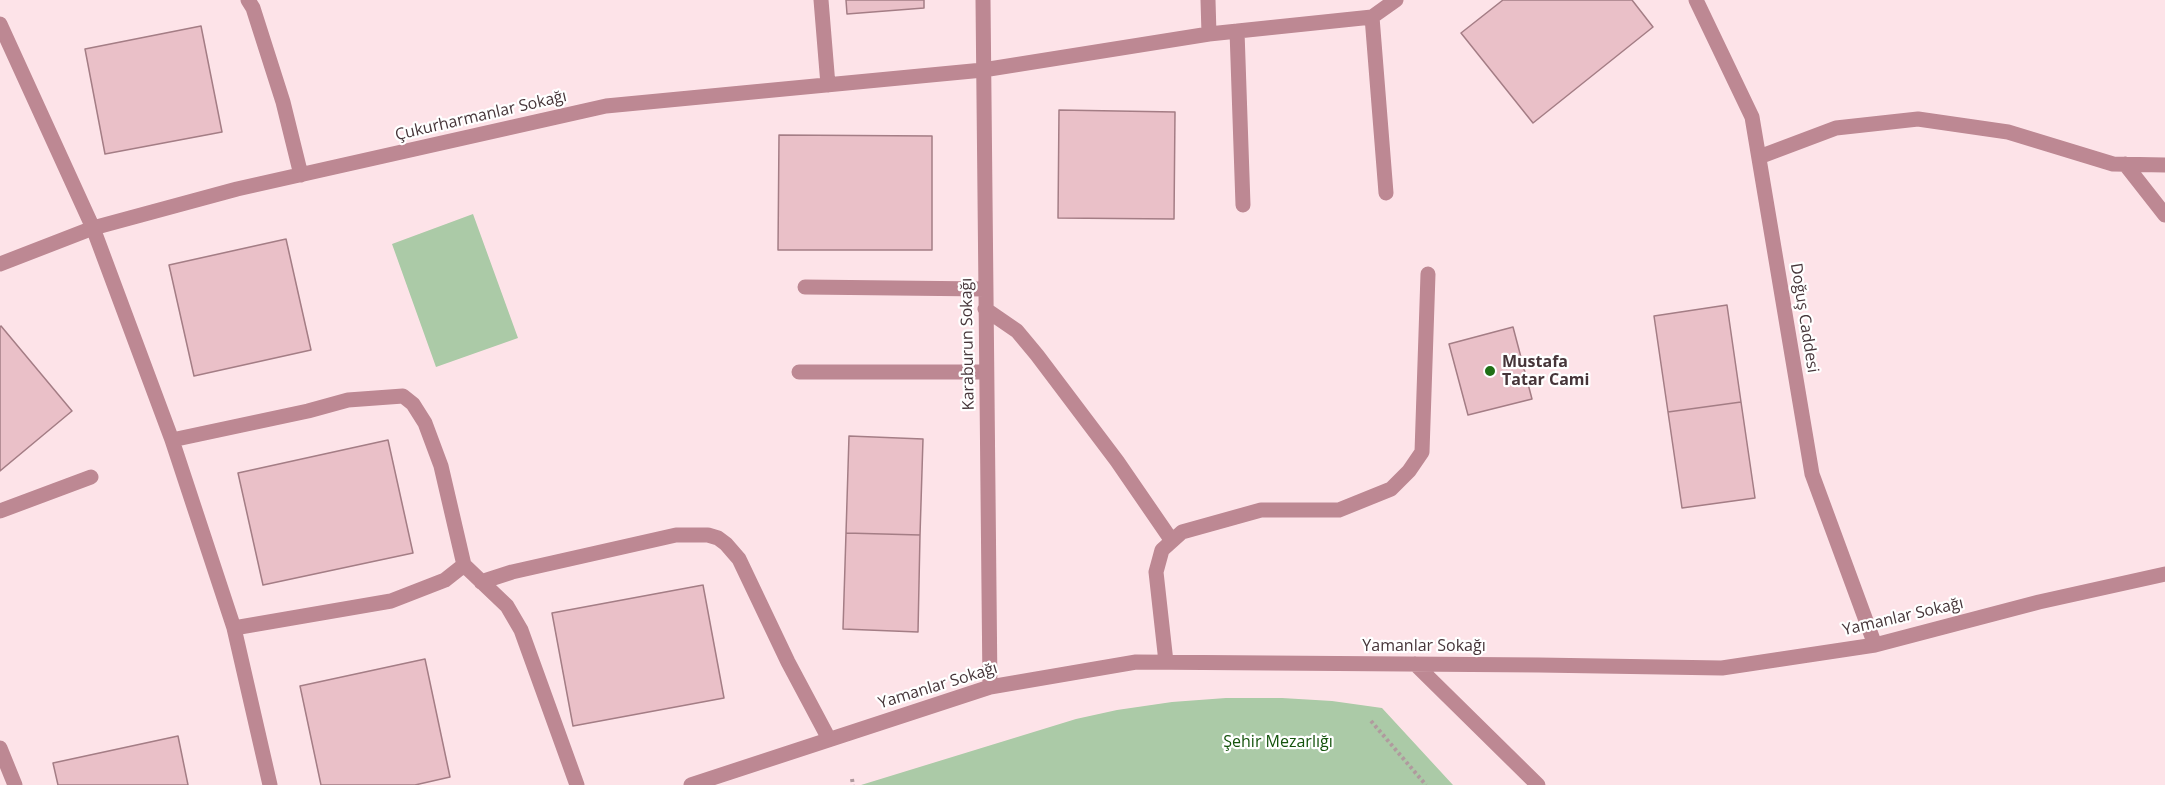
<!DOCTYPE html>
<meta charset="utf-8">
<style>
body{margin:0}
canvas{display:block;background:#fde3e8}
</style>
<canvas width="2165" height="785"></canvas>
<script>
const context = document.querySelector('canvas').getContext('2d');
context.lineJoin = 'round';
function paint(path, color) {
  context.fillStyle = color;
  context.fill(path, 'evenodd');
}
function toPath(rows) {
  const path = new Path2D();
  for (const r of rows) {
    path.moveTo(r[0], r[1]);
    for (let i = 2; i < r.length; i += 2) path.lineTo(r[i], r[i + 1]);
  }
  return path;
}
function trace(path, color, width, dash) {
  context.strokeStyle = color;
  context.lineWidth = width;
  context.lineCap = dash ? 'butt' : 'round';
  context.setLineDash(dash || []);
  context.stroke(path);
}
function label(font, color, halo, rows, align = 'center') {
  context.font = font + ' "Open Sans",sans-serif';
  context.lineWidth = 4.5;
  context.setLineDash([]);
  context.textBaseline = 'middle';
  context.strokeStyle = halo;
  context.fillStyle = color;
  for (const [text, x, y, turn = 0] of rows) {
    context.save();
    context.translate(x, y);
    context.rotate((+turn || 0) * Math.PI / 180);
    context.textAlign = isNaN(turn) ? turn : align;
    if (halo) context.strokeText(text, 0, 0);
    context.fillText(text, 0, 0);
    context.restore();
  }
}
paint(toPath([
 [473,214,518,338,436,367,392,244],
 [1226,698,1282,698,1332,701,1382,708,1453,785,861,785,1076,719,1117,710,1172,702]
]), '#abcaa7');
const building = toPath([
 [846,0,924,0,924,8,847,14,846,0],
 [1503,0,1632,0,1653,27,1533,123,1461,33,1503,0],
 [201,26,222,132,105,154,85,49,201,26],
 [1059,110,1175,112,1174,219,1058,218,1059,110],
 [779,135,932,136,932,250,778,250,779,135],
 [286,239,311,350,194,376,169,265,286,239],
 [1727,305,1741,402,1668,412,1654,316,1727,305],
 [1,326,72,411,0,471,0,327,1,326],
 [1513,327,1532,399,1468,415,1449,344,1513,327],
 [1741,402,1755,498,1682,508,1668,412,1741,402],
 [849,436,923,439,920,535,846,533,849,436],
 [388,440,413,553,263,585,238,473,388,440],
 [846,533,920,535,918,632,843,629,846,533],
 [703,585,724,698,573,726,552,613,703,585],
 [425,659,450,777,415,785,321,785,300,686,425,659],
 [178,736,188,785,58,785,53,763,178,736]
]);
paint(building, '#eac0c8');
trace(building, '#a47d85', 1.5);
trace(toPath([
 [1371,721,1426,785],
 [852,779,853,785]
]), '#b09a9e', 4, [3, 3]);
trace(toPath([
 [248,0,253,8,283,102,301,175],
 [821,0,828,85],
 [983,0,990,687],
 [1208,0,1209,34],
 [1696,0,1752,117,1812,474,1875,645],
 [1372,17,1386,193],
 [0,24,93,228,172,440,234,628,270,785],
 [1237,31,1243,205],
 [1759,157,1836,128,1918,119,2008,132,2113,164,2165,165],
 [2125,164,2165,215],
 [0,264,93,228,237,189,606,106,983,70,1209,34,1372,17,1396,0],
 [805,287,985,289],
 [985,309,1017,331,1037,355,1117,461,1172,541],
 [799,372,986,372],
 [172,440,308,411,348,400,403,396,413,404,425,423,441,466,464,565,445,580,391,601,234,628],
 [0,511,91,477],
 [464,565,507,606,521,630,577,785],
 [481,582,512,572,676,535,708,535,718,538,726,544,739,559,788,662,829,739],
 [1166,662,1156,572,1162,550,1182,532,1261,510,1339,510,1391,489,1409,471,1422,452,1428,274],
 [1415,664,1538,785],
 [0,748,15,785],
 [691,785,990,687,1136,662,1539,665,1722,668,1875,645,2039,602,2165,574]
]), '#bd8893', 15);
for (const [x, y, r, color] of [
 [1490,371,6,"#1f6f15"]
]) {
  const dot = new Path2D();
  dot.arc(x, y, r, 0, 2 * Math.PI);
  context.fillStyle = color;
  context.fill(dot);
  trace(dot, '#fff', 2);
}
label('16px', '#463539', '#fff', [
 ["Çukurharmanlar Sokağı",481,116,-13],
 ["Doğuş Caddesi",1804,318,81],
 ["Karaburun Sokağı",968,344,-91],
 ["Yamanlar Sokağı",1903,617,-13],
 ["Yamanlar Sokağı",1424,646],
 ["Yamanlar Sokağı",938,686,-17]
]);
label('bold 16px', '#463539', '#fff', [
 ["Mustafa",1502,362],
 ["Tatar Cami",1502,380]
], 'left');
label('16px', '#14530c', '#fff', [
 ["Şehir Mezarlığı",1278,742]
]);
</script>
